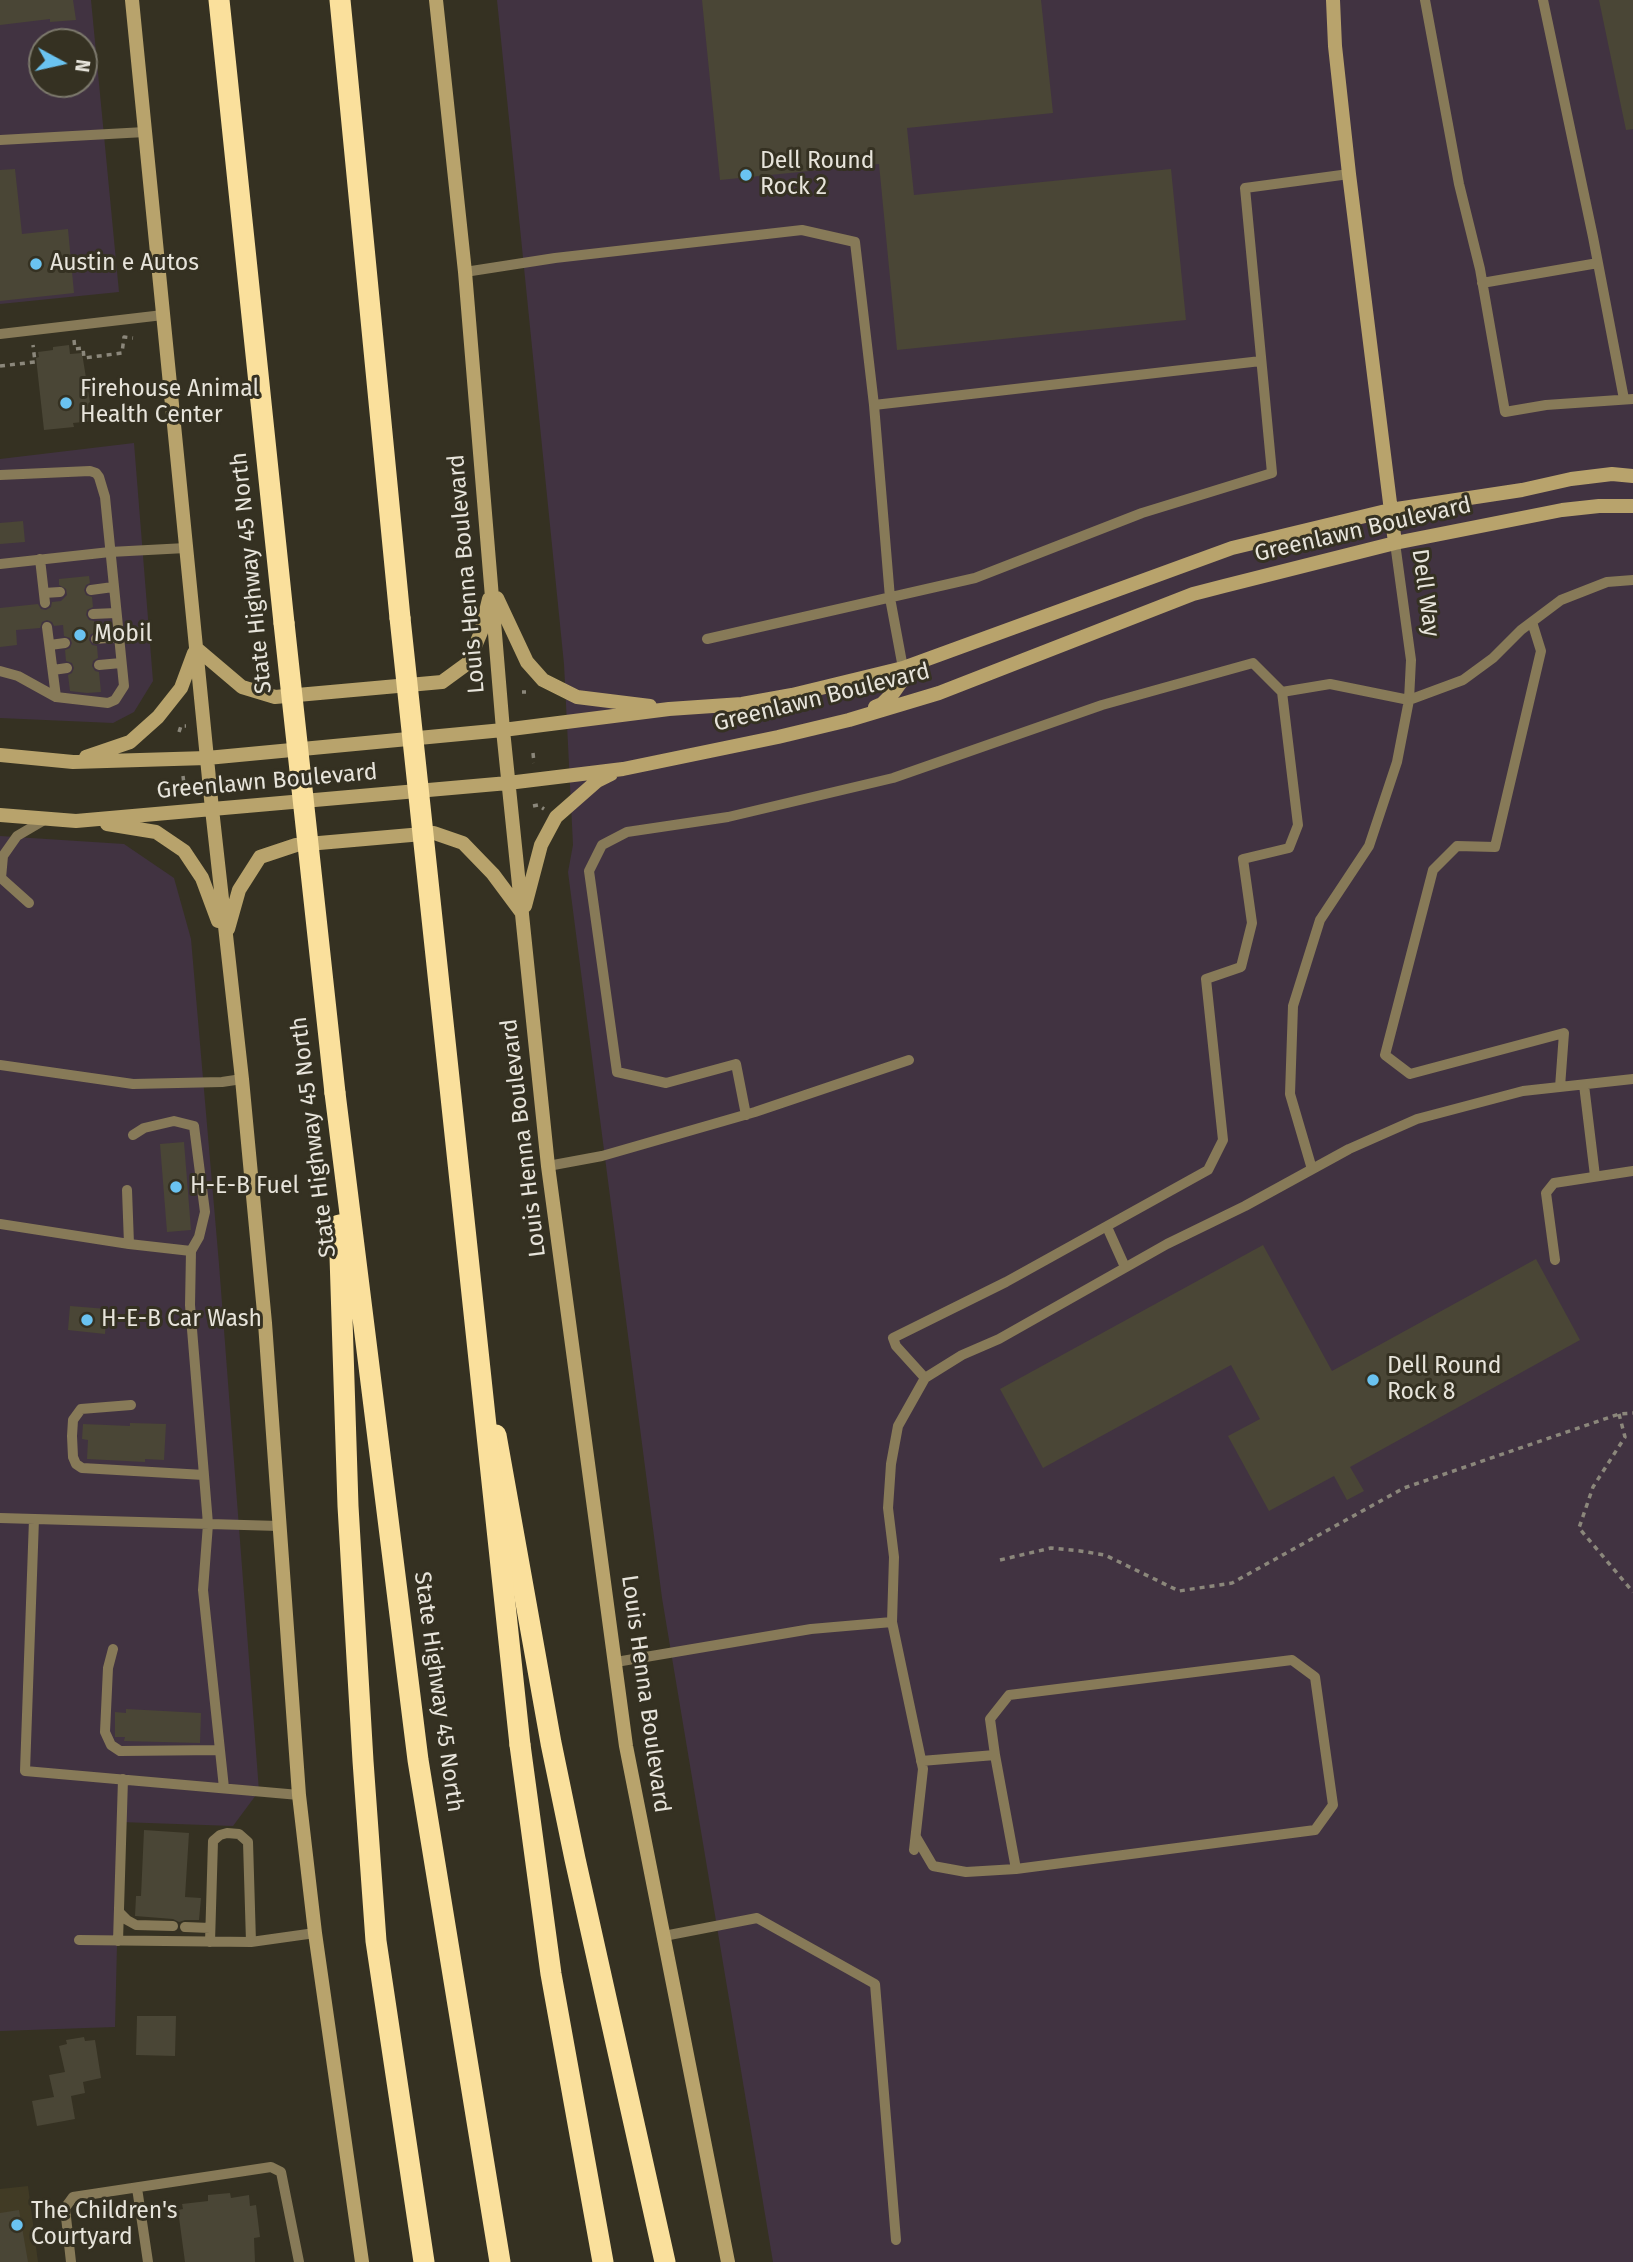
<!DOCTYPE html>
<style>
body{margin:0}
#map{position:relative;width:1633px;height:2262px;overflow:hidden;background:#353122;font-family:"Fira Sans",sans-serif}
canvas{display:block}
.north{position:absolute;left:28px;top:28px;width:70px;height:70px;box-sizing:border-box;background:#353122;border:2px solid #7c796c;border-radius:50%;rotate:98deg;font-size:19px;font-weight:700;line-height:28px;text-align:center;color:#e7e4db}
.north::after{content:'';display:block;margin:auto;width:24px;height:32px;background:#6ac3f1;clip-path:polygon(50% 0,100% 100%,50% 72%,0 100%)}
</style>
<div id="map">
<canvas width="1633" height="2262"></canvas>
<div class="north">N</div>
</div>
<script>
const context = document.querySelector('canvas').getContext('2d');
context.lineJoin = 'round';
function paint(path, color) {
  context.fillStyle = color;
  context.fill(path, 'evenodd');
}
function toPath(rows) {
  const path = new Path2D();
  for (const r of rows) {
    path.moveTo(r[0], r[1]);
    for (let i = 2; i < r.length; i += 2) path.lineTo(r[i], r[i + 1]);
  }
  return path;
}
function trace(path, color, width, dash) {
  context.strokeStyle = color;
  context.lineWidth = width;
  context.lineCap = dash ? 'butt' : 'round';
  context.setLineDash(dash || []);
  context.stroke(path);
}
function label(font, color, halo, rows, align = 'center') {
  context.font = font + ' "Fira Sans",sans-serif';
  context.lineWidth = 6;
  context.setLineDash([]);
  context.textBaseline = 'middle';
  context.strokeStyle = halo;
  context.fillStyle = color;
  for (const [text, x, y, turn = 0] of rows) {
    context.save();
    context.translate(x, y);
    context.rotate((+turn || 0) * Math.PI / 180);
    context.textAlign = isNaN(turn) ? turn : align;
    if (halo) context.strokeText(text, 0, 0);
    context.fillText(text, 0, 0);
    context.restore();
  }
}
paint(toPath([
 [0,0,91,0,119,292,0,304],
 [42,42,84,42,84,84,42,84],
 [497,0,1633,0,1633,2262,773,2262,662,1598,568,872,573,845,564,664],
 [134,443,153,681,134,712,113,723,0,718,0,459],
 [0,836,124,844,174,878,191,939,219,1264,259,1791,233,1826,120,1822,115,2027,0,2031]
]), '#413341');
paint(toPath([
 [28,2186,38,2262,0,2262,0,2189]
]), '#413b25');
paint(toPath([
 [0,0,73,0,76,20,50,22,50,19,0,25],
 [702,0,1041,0,1053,113,907,128,914,195,1171,169,1186,320,897,350,879,164,720,180],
 [1599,0,1633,0,1633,129,1626,130],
 [15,169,22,234,68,229,74,293,0,301,0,170],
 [69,345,70,354,82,353,93,421,73,423,74,427,44,430,36,358,39,357,38,352,53,350,53,347],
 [23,521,25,542,0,544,0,523],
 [89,576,90,583,86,585,84,590,86,595,92,597,93,607,87,610,86,615,89,620,94,621,95,632,90,635,89,640,92,645,97,646,98,658,93,661,92,666,95,671,99,672,101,692,87,693,70,691,68,675,72,673,74,668,72,663,66,661,65,650,70,648,72,643,70,638,64,636,63,625,54,626,52,622,47,620,42,622,40,628,16,630,17,645,0,647,0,608,38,604,41,609,46,610,51,607,52,602,61,601,67,595,66,589,59,585,59,579],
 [184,1142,191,1230,167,1232,160,1144],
 [1263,1245,1332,1371,1536,1259,1580,1340,1350,1467,1364,1491,1347,1500,1334,1476,1269,1511,1228,1436,1260,1419,1231,1365,1043,1468,1000,1389],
 [70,1306,107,1309,105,1334,68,1330],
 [130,1423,166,1424,164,1460,145,1459,145,1462,87,1459,88,1440,82,1439,83,1424,130,1426],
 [126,1709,201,1713,200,1743,124,1741,125,1737,115,1737,115,1712,126,1713],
 [144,1830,189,1833,185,1897,201,1898,199,1920,185,1920,179,1922,173,1919,135,1916,136,1896,141,1896],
 [137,2016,176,2016,175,2056,136,2055],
 [84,2037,85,2041,95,2040,101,2078,83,2082,85,2093,71,2096,75,2119,37,2126,32,2101,54,2097,49,2075,65,2072,59,2046,67,2044,66,2040],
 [230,2193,231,2198,249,2195,250,2206,256,2205,260,2237,254,2238,255,2262,185,2262,178,2210,183,2209,182,2204,208,2201,208,2195],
 [19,2210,28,2262,0,2262,0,2213]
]), '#4a4636');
trace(toPath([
 [74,340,75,349,83,348,84,358,122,353,124,337,133,338],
 [0,366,35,362,33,345],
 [522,692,526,692],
 [179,732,181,726,186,726],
 [533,753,534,763],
 [183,776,185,792],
 [533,806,538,805,544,809],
 [1619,1414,1625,1437,1593,1487,1579,1528,1633,1592],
 [1000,1560,1051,1548,1080,1551,1105,1555,1179,1591,1232,1583,1404,1488,1619,1414,1633,1413]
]), '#8b877b', 3.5, [5, 5]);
trace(toPath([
 [1425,0,1459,184,1480,269,1505,412,1546,405,1633,399],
 [1543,0,1593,237,1624,399],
 [0,140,145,132],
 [465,272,555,258,802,230,855,242,874,405,890,598,903,668],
 [1482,283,1598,263],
 [0,334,163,315],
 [874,405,1261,361],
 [0,475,90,471,96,473,99,477,105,497,124,686,115,700,108,703,56,697,18,676,0,671],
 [40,559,45,603],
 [0,564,110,552,186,548],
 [91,590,113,587],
 [44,593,60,592],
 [93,614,116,613],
 [1532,622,1541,651,1495,847,1457,846,1433,870,1385,1055,1410,1074,1564,1033,1560,1087],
 [47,627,56,697],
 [96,639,118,637],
 [707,639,975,578,1142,513,1272,473,1245,188,1349,174],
 [50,645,65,643],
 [99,665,121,663],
 [53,670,67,668],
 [29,903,1,878,3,856,17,836,46,819],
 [0,1065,133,1084,222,1082,242,1079],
 [1584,1085,1595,1176],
 [746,1115,736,1064,666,1083,617,1072,589,871,602,845,627,832,728,817,893,778,1102,705,1253,663,1282,692],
 [133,1135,144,1128,174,1121,194,1126,205,1212,199,1237,191,1251,190,1305,208,1524,203,1590,224,1788],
 [548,1166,602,1156,755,1112,909,1060],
 [1312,1169,1290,1094,1293,1006,1320,920,1369,846,1397,762,1409,700,1411,660,1395,543],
 [127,1190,129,1244],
 [0,1224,129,1244,191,1251],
 [1107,1227,1125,1267],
 [1555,1260,1546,1193,1554,1183,1633,1171],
 [925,1378,896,1346,893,1338,1006,1282,1208,1170,1223,1140,1206,979,1241,967,1252,923,1243,859,1289,848,1298,825,1282,692,1330,684,1409,700,1463,680,1493,658,1521,630,1561,600,1607,582,1633,580],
 [131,1405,81,1409,73,1420,72,1436,73,1457,76,1464,82,1468,204,1475],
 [0,1518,279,1526],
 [34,1519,25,1771,299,1795],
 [113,1649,108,1668,105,1732,111,1745,120,1751,220,1750],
 [616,1662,811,1629,892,1622],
 [995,1755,1016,1869],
 [916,1837,933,1866,966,1872,1016,1869,1315,1830,1333,1805,1315,1677,1292,1660,1009,1695,990,1719,995,1755,921,1761],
 [914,1850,923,1769,892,1622,894,1557,888,1508,891,1464,898,1426,925,1378,962,1355,999,1339,1167,1244,1245,1206,1349,1149,1417,1119,1523,1091,1633,1079],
 [119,1912,127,1920,136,1925,173,1926],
 [185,1927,210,1928],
 [664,1936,757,1918,875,1984,896,2240],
 [79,1940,251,1942,315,1933],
 [118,1941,123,1779],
 [210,1942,213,1841,220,1835,227,1833,239,1834,248,1842,251,1942],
 [137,2188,148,2262],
 [71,2262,65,2208,73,2197,271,2167,281,2172,299,2262]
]), '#877a58', 10);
trace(toPath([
 [132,0,212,809,242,1079,265,1323,299,1795,315,1933,362,2262],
 [436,0,465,272,503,730,548,1166,626,1746,728,2262],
 [1333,0,1335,46,1349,174,1395,543],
 [497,598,527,662,543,680,577,697,650,706],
 [196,648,242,687,275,697,442,682,468,663,481,632,489,599],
 [875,707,882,704,894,692,901,682,903,668],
 [0,755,73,762,207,758,503,730,669,709,742,704,792,695,903,668,1232,548,1390,510,1522,490,1571,479,1612,474,1633,476],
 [86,757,130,742,158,717,181,688,194,653],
 [0,815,76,821,508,783,623,769,778,737,849,720,939,693,1193,594,1224,586,1395,543,1562,510,1599,506,1633,506],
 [107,824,156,832,184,851,202,878,218,921],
 [525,906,541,845,556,817,597,781,611,774],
 [228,929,239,890,260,857,296,845,434,833,463,843,493,874,522,913]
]), '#b8a36c', 14);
trace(toPath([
 [219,0,284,623],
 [340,0,400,618],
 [335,1093,418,1760,500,2262],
 [339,1225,348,1506,363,1761,376,1941,424,2262],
 [496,1435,551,1743,575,1859,665,2262],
 [520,1745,551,1974,603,2262]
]), '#fae09c', 21);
trace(toPath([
 [400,618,520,1745],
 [284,623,335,1093]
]), '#fae09c', 21);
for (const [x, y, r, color] of [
 [746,175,7,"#6ac3f1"],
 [36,264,7,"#6ac3f1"],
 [66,403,7,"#6ac3f1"],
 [80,635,7,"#6ac3f1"],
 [176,1187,7,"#6ac3f1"],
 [87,1320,7,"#6ac3f1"],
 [1373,1380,7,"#6ac3f1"],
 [17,2225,7,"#6ac3f1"]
]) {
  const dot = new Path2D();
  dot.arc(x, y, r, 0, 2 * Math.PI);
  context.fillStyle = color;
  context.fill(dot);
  trace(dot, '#353122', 2.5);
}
label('23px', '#e7e4db', '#353122', [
 ["Dell Round",760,162],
 ["Rock 2",760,188],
 ["Austin e Autos",50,264],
 ["Firehouse Animal",80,390],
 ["Health Center",80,416],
 ["Mobil",94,635],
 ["H-E-B Fuel",190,1187],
 ["H-E-B Car Wash",101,1320],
 ["Dell Round",1387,1367],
 ["Rock 8",1387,1393],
 ["The Children's",31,2212],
 ["Courtyard",31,2238]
], 'left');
label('23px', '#e7e4db', '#353122', [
 ["Greenlawn Boulevard",1363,530,-13],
 ["State Highway 45 North",252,573,-96],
 ["Louis Henna Boulevard",467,574,-95],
 ["Dell Way",1425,593,82],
 ["Greenlawn Boulevard",822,698,-14],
 ["Greenlawn Boulevard",267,782,-5],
 ["State Highway 45 North",314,1137,-97],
 ["Louis Henna Boulevard",524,1138,-97],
 ["State Highway 45 North",438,1692,82],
 ["Louis Henna Boulevard",645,1694,82]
]);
</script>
